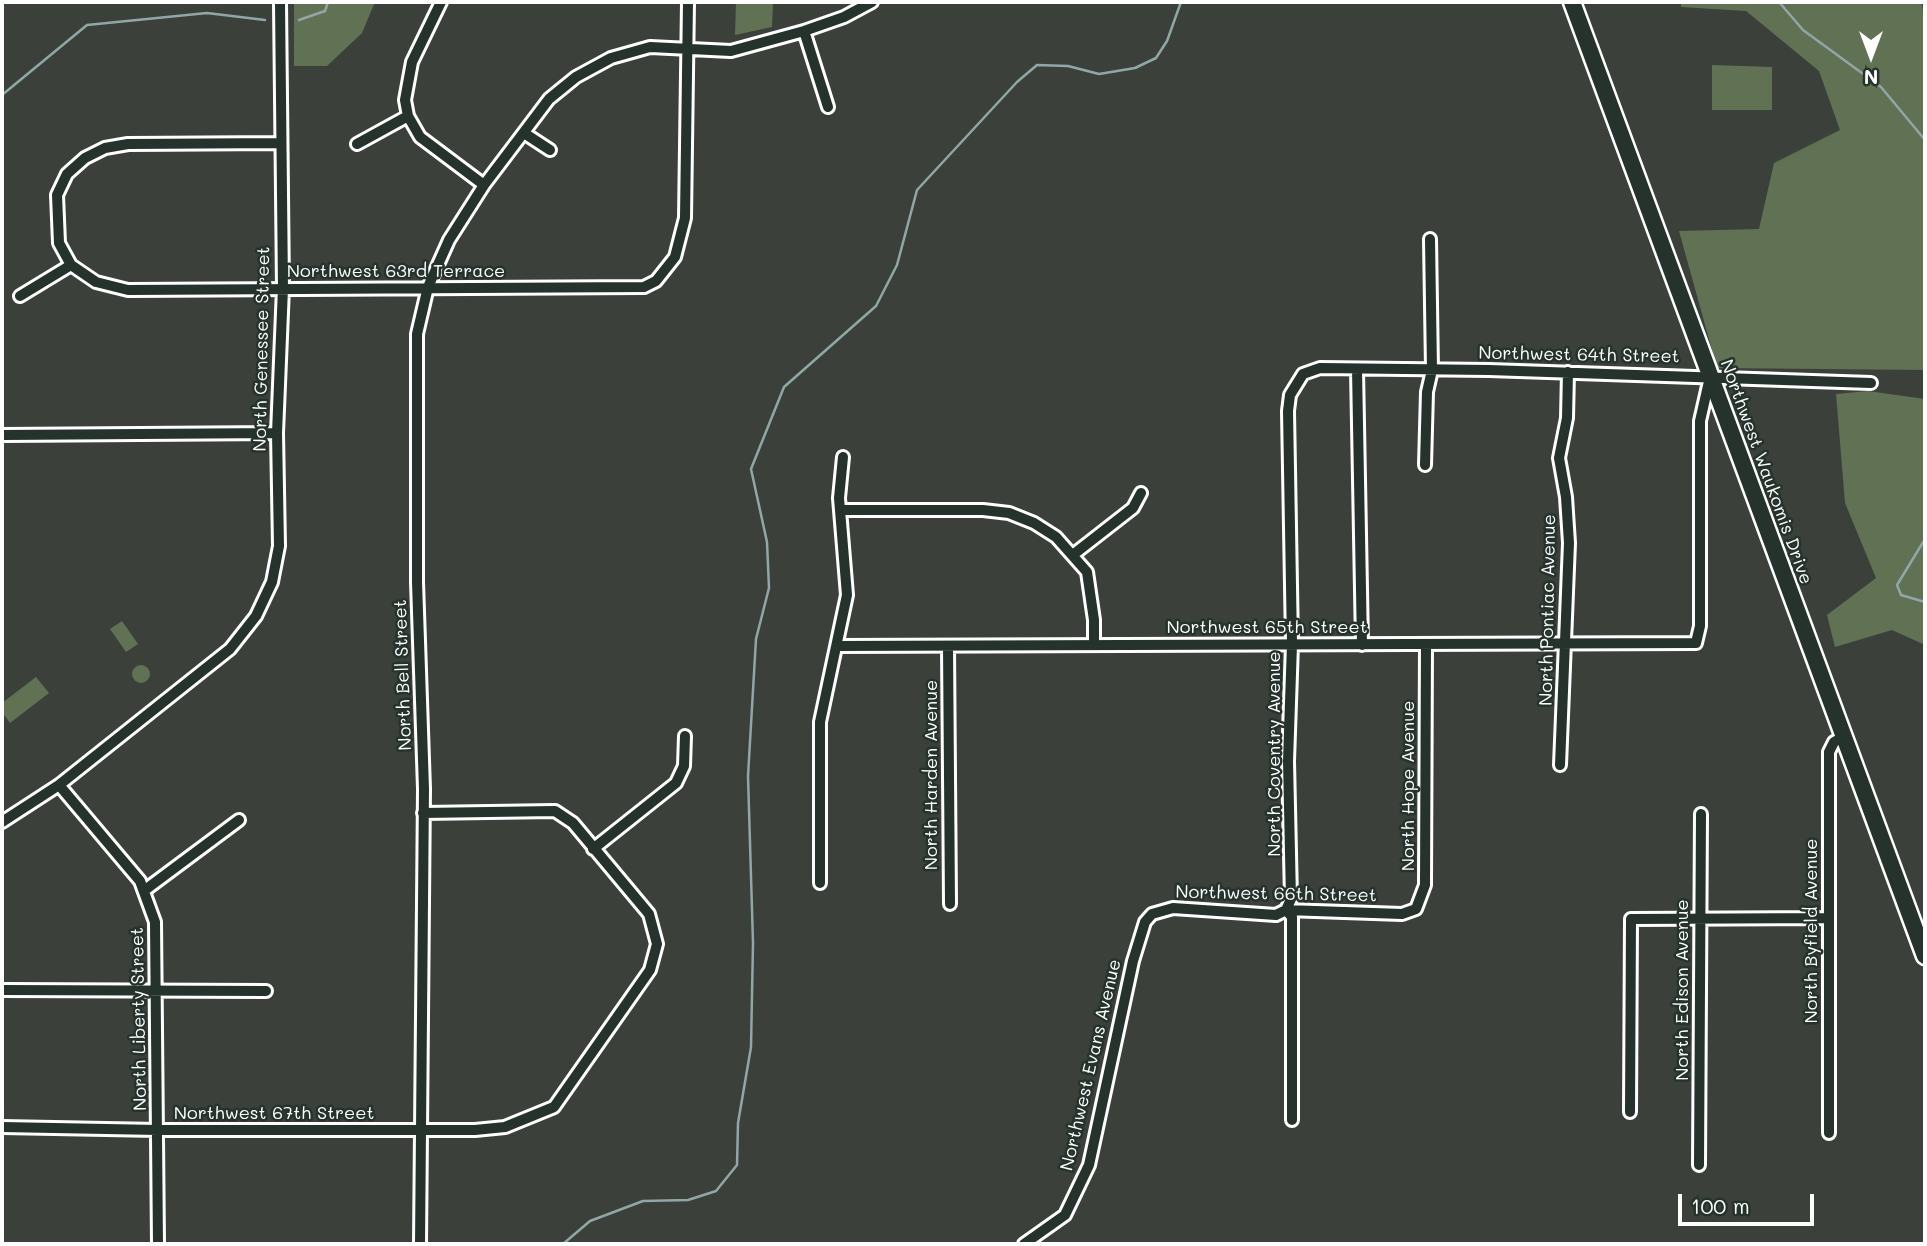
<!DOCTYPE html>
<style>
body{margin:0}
#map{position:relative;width:1927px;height:1246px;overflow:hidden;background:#3b413a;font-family:Mali,sans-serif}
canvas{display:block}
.frame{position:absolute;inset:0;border:4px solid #fff;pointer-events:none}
.north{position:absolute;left:1836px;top:21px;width:70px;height:70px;-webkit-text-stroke:5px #26332d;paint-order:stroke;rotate:180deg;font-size:19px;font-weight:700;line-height:28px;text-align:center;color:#fff}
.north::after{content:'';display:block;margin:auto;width:24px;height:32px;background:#fff;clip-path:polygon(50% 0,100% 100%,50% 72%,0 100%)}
.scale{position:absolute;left:1678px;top:1194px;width:136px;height:32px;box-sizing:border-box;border:4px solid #fff;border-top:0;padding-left:9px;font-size:21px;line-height:24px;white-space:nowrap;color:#fff;-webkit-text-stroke:5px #26332d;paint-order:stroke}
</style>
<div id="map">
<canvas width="1927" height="1246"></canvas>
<div class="frame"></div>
<div class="north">N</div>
<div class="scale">100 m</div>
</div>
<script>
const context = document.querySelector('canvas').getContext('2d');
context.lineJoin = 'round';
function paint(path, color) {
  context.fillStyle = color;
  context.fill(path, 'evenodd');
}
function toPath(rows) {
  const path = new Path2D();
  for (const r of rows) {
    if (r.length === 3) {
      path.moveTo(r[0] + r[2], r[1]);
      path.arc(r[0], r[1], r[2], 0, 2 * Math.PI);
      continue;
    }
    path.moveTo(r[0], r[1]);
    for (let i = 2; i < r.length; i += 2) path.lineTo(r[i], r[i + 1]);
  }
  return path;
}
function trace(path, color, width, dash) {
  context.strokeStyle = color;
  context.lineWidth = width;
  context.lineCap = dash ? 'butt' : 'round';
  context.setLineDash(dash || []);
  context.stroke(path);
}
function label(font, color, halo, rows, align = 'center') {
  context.font = font + ' Mali,sans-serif';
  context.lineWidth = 5;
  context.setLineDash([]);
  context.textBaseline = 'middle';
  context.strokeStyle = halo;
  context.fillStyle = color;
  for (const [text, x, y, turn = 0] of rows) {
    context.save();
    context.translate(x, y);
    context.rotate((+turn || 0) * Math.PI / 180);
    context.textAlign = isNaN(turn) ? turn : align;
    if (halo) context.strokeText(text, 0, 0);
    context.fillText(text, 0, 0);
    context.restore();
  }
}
paint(toPath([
 [294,2,375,2,362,33,327,66,294,66],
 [736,2,773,2,772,27,735,35],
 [1681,2,1921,2,1925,18,1925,370,1717,368,1679,231,1759,229,1774,163,1840,130,1819,71,1746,11,1681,7],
 [1712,65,1772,67,1772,110,1712,110],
 [1868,391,1925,399,1925,645,1892,630,1835,647,1827,615,1876,578,1845,503,1836,394],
 [122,621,138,644,126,652,110,629],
 [141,674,9],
 [36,677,49,693,10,723,2,712,2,703]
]), '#617153');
trace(toPath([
 [1779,2,1803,30,1881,87,1925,140],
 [299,20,325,11,328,2],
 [2,95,87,25,207,13,265,20],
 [1925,539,1897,585,1901,595,1925,602],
 [563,1244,590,1221,643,1201,688,1200,716,1191,737,1165,738,1123,751,1047,753,943,748,776,756,639,769,588,767,542,751,469,784,387,876,306,897,265,917,190,1017,82,1037,65,1068,66,1099,74,1135,68,1156,58,1167,41,1181,2]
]), '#91a6a6', 2.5);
const street = toPath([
 [441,2,412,62,405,100,408,116,420,137,484,185],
 [804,31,828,107],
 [524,133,550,150],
 [281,143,128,144,105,148,85,158,67,174,57,195,59,243,71,265,96,282,128,290,644,287,656,281,675,257,685,218,688,2],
 [357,144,408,116],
 [20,296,71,265],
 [1357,369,1362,645],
 [2,435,277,433],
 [1425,465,1427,392,1432,370,1430,239],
 [840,510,983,510,1009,513,1034,523,1056,537,1087,572,1094,620,1094,645],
 [1074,554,1133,508,1141,493],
 [837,646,1696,643,1700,626,1700,421,1710,377],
 [948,646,950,904],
 [1560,765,1569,543,1566,497,1559,458,1567,418,1568,372],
 [59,785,140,881,155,922,158,1244],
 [2,822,59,785,230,649,256,616,272,582,279,546,277,433,283,288,280,2],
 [593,849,676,783,684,766,685,736],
 [820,883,820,722,847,595,839,498,843,457],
 [145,890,239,820],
 [2,990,266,991],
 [1630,1112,1631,919,1829,918],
 [1292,1120,1292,917,1286,910,1291,899,1288,761,1292,644,1288,411,1290,395,1303,374,1320,368,1489,370,1871,383],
 [2,1127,158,1130,475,1130,505,1127,554,1107,650,970,657,944,649,914,573,823,555,811,423,813],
 [1829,1133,1829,752,1834,742,1843,737],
 [1699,1165,1701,814],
 [420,1244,424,789,417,582,417,334,428,287,449,240,484,185,549,99,576,77,611,58,650,47,731,51,804,31,844,17,872,2],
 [1024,1244,1065,1215,1089,1165,1133,961,1145,922,1152,914,1173,908,1276,915,1286,910,1402,914,1416,909,1425,885,1426,645]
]);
const secondary = toPath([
 [1572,2,1925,956]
]);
trace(street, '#fff', 16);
trace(secondary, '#fff', 21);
trace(street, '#26332d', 10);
trace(secondary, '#26332d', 16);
label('18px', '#fff', '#26332d', [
 ["Northwest 63rd Terrace",396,271],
 ["North Genessee Street",262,349,-89],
 ["Northwest 64th Street",1579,355,1],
 ["Northwest Waukomis Drive",1766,472,70],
 ["North Pontiac Avenue",1548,610,-89],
 ["Northwest 65th Street",1267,627],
 ["North Bell Street",403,675,-92],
 ["North Coventry Avenue",1274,754,-90],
 ["North Harden Avenue",931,775,-90],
 ["North Hope Avenue",1408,786,-90],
 ["Northwest 66th Street",1276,894,1],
 ["North Byfield Avenue",1811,931,-90],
 ["North Edison Avenue",1682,990,-90],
 ["North Liberty Street",139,1019,-91],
 ["Northwest Evans Avenue",1091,1065,-77],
 ["Northwest 67th Street",274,1113]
]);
</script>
